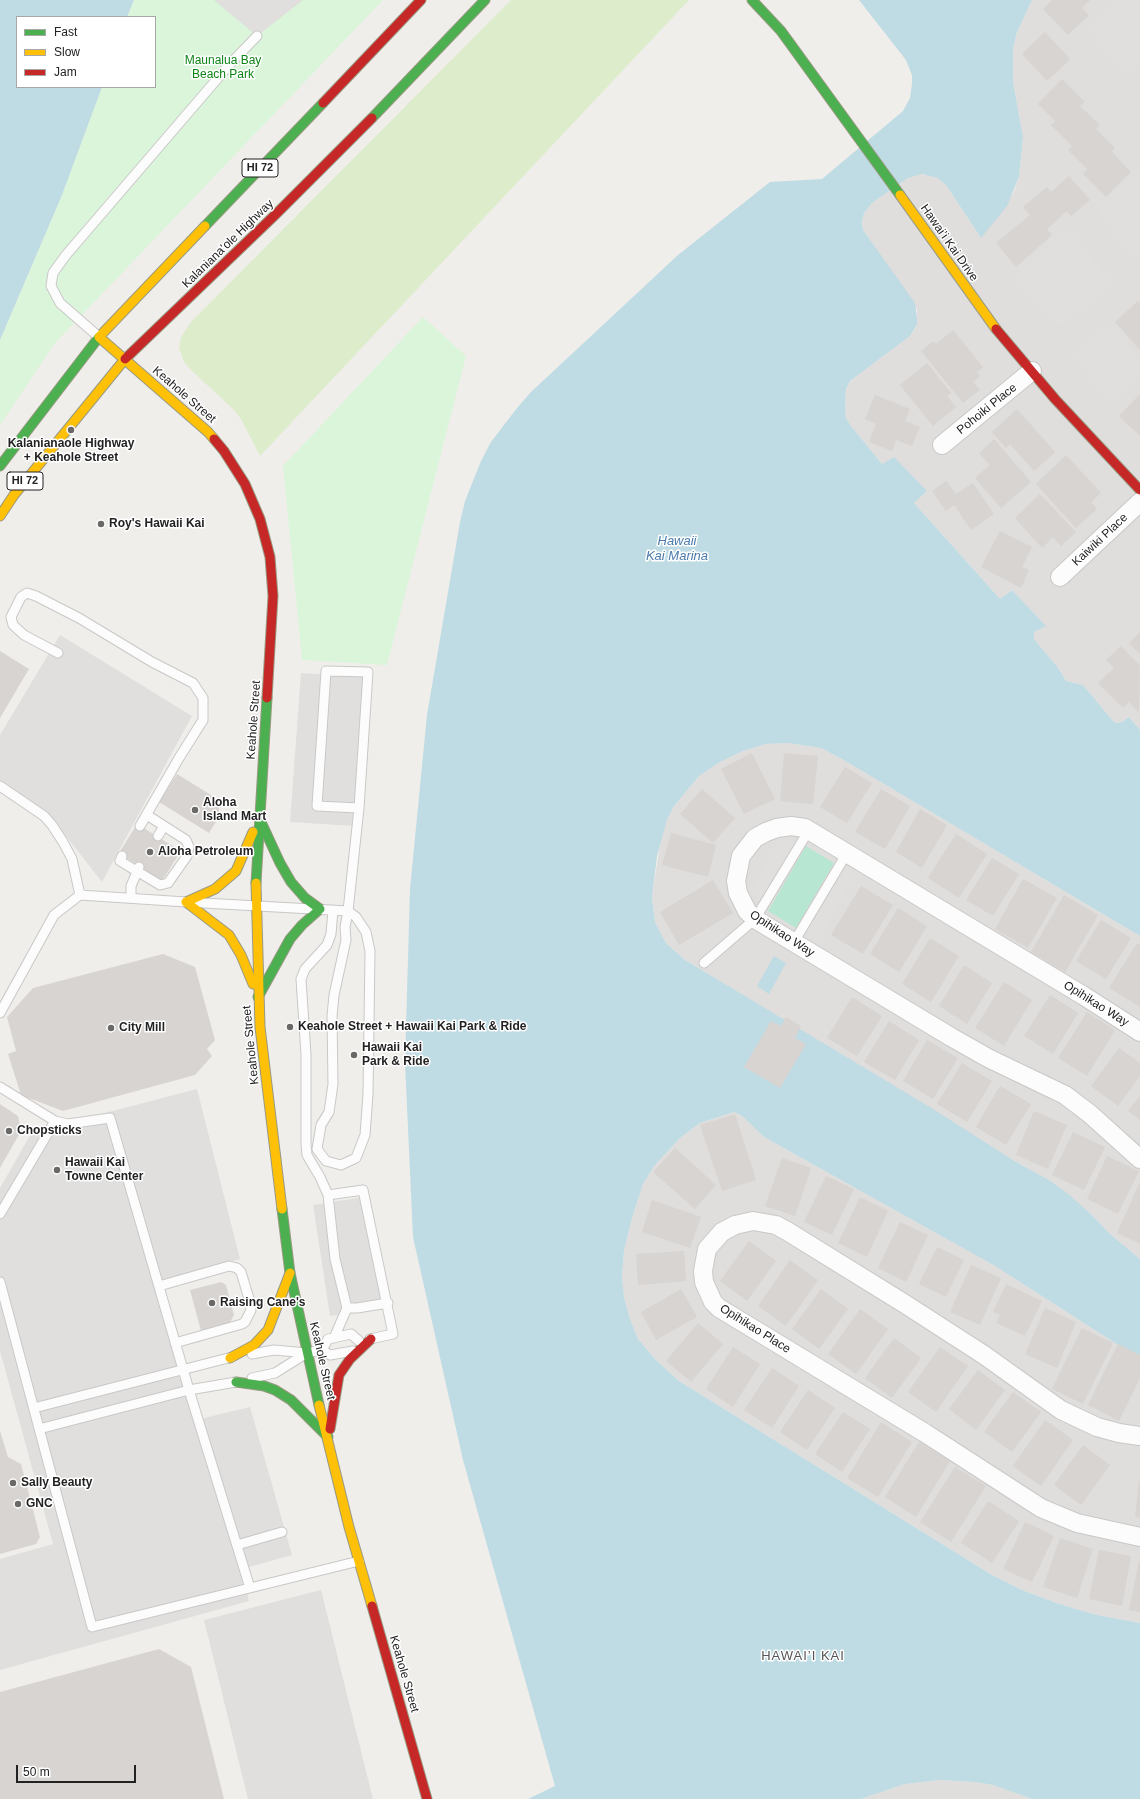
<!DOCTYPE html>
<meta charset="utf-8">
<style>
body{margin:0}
#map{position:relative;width:1140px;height:1799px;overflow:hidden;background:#f0eeeb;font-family:Helvetica,sans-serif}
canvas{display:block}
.legend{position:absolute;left:16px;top:16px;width:140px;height:72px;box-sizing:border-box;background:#fff;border:1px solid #a7a7a7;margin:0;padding:5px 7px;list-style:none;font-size:12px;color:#222}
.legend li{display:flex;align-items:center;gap:8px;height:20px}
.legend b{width:20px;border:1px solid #a7a7a7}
.scale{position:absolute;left:16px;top:1765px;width:120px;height:18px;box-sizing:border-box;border:2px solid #222;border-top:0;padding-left:5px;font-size:12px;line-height:14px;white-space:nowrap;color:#222;-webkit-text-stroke:3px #fff;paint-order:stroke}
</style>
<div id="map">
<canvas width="1140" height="1799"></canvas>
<ul class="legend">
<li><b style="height:5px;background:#4caf50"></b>Fast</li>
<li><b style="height:5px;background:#ffc107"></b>Slow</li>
<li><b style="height:5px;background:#c62828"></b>Jam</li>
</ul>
<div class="scale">50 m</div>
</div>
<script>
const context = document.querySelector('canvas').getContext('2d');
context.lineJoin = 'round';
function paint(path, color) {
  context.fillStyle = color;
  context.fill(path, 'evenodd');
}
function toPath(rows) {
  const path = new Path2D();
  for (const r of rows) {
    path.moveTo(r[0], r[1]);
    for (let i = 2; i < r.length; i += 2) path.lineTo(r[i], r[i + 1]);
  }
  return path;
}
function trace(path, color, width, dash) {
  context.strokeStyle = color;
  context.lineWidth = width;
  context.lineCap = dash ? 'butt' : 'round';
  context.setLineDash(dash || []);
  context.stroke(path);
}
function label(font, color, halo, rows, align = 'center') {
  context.font = font + ' Helvetica,sans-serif';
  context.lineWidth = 3;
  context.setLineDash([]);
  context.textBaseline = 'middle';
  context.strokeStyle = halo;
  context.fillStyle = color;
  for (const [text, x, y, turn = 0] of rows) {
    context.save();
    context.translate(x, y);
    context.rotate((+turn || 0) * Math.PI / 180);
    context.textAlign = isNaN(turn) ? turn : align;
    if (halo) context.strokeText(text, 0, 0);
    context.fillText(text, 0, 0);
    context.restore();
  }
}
paint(toPath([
 [1032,0,1140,0,1140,730,1129,717,1122,722,1117,723,1113,721,1083,685,1066,681,1059,669,1034,639,1034,632,1045,626,1012,590,1000,599,914,503,927,491,882,464,851,426,846,418,845,410,846,389,850,381,910,336,917,326,917,309,863,230,862,221,864,213,872,203,908,178,917,174,930,175,938,178,946,185,981,238,1014,192,1019,177,1023,137,1013,82,1012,65,1013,49,1017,32],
 [788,743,821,748,842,759,1140,936,1140,1259,1110,1234,1091,1214,1049,1180,1016,1162,685,960,666,943,655,922,652,898,661,837,667,820,674,806,699,776,720,762,743,751,766,744],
 [734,1112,742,1116,764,1137,995,1266,1140,1359,1140,1623,1097,1615,1059,1604,1022,1590,992,1575,679,1381,655,1359,638,1339,630,1319,624,1297,622,1277,624,1251,632,1218,643,1184,655,1165,680,1138,700,1123],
 [940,1780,975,1782,993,1785,1032,1799,861,1799,905,1784]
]), '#dfdedc');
paint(toPath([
 [511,0,689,0,260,456,241,419,233,409,191,370,184,362,179,348,181,337,191,322]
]), '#ddeccb');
paint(toPath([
 [134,0,383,0,55,343,0,425,0,340,62,195,102,87,155,87,155,17,127,17],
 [423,317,466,356,387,665,302,660,283,466]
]), '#daf5da');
paint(toPath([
 [806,846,834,863,796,928,768,911]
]), '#b7e6d2');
paint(toPath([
 [214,0,303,0,257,36],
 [1123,0,1140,0,1140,66,1131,74,1091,30],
 [1140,169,1140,259,1096,209],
 [1068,231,1111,281,1059,327,1015,276],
 [1111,326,1140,359,1140,376,1113,400,1075,357],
 [60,635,192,716,102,882,48,813,0,782,0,735],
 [301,673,367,677,356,826,290,822],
 [780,842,801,842,762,908,752,889],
 [841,863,857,873,815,945,799,935],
 [197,1089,240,1259,155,1283,196,1420,250,1407,292,1555,242,1569,249,1601,0,1670,0,1559,53,1544,0,1351,0,1188,32,1132],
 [370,1196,387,1308,330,1316,313,1205],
 [321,1590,373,1799,248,1799,204,1620]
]), '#e0dfde');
paint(toPath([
 [0,0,134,0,127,17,17,17,17,87,102,87,62,195,0,340],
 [859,0,1032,0,1017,32,1013,49,1013,82,1023,137,1019,177,1007,206,981,238,946,185,938,178,922,174,908,178,872,203,864,213,862,221,863,230,915,303,917,318,917,325,910,336,850,381,846,389,845,410,846,418,851,426,882,464,894,457,927,491,914,503,1000,599,1012,590,1046,626,1034,632,1034,639,1059,669,1066,681,1083,685,1113,721,1117,723,1122,722,1129,717,1140,730,1140,936,842,759,821,748,788,743,766,744,743,751,720,762,699,776,674,806,667,820,657,856,652,898,655,922,666,943,685,960,933,1109,1016,1162,1049,1180,1067,1193,1091,1214,1110,1234,1140,1259,1140,1359,995,1266,764,1137,742,1116,734,1112,700,1123,680,1138,655,1165,643,1184,632,1218,624,1251,622,1277,624,1297,630,1319,638,1339,655,1359,679,1381,992,1575,1022,1590,1059,1604,1097,1615,1140,1623,1140,1799,1032,1799,993,1785,975,1782,940,1780,905,1784,861,1799,528,1799,555,1786,463,1460,413,1237,405,1063,410,889,427,715,460,522,465,501,481,461,491,442,517,408,531,392,678,255,770,182,822,179,903,111,910,98,912,83,912,75,906,60],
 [774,956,786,963,769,994,757,986]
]), '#bfdbe3');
paint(toPath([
 [1052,0,1090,0,1082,8,1089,15,1068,35,1043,9],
 [1045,32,1070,59,1047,81,1022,54],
 [1062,79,1085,102,1080,106,1100,125,1096,129,1115,148,1112,152,1131,172,1106,197,1083,174,1087,169,1068,150,1072,146,1051,125,1055,121,1038,104],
 [1069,176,1090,200,1071,216,1067,211,1047,229,1052,235,1016,267,996,243,1030,215,1023,207,1047,187,1051,192],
 [1138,301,1140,304,1140,350,1115,322],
 [953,330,983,367,977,372,980,376,973,382,980,390,963,403,921,351,933,341,936,344],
 [927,363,951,393,947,396,956,407,933,426,900,385],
 [1140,394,1140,436,1119,416],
 [875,395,910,409,905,421,920,427,912,446,896,440,892,451,869,442,876,424,865,419],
 [1017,409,1055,452,1034,471,1010,444,1006,448,992,432],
 [994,439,1031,482,1001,508,975,478,990,465,979,453],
 [1066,455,1101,493,1091,502,1097,509,1076,528,1036,484],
 [946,481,956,494,973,483,994,514,971,530,954,505,946,511,932,491],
 [1040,494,1076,532,1061,546,1053,537,1042,548,1015,518],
 [1000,531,1032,547,1022,567,1029,570,1021,588,981,567],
 [1140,632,1140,654,1129,643],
 [1121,646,1140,666,1139,713,1129,702,1123,708,1098,683,1114,668,1106,660],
 [0,651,29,669,0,718],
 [752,753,775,799,744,814,721,769],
 [784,753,818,756,813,804,780,801],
 [845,767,872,783,847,823,820,807],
 [177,774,219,800,219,817,209,833,159,802],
 [702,789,735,818,713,843,680,814],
 [881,789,910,806,885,849,855,832],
 [920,809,947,825,922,868,896,852],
 [137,824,181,851,162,881,119,853],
 [671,833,716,845,708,877,662,865],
 [956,834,987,854,959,898,928,878],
 [992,858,1019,874,993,916,966,900],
 [1023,879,1057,898,1028,948,995,929],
 [713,880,733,913,679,945,660,912],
 [861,886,893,905,863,954,831,935],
 [1064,895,1098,915,1065,972,1031,952],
 [898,908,927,926,899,972,870,954],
 [1101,920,1131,938,1106,979,1076,961],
 [930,938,959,956,931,1002,902,984],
 [1137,943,1140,945,1140,1007,1109,988],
 [163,954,195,967,215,1040,207,1049,212,1056,195,1075,63,1111,21,1095,8,1054,16,1051,7,1017,33,988],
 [964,965,992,983,967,1024,939,1006],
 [1004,982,1032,1000,1004,1046,975,1028],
 [1050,995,1078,1013,1053,1054,1024,1036],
 [852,997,882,1016,857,1056,827,1038],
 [1087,1012,1115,1030,1087,1076,1058,1058],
 [786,1017,801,1026,795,1038,806,1044,780,1088,744,1067,771,1021,781,1026],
 [889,1021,919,1040,895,1080,864,1062],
 [927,1040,958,1058,933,1099,903,1081],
 [1119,1048,1140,1063,1140,1076,1118,1106,1091,1086],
 [962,1063,992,1081,967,1122,937,1104],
 [1000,1086,1031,1104,1006,1145,976,1127],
 [1140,1096,1140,1120,1128,1111],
 [0,1104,18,1116,21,1131,0,1168],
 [1034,1111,1067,1125,1048,1169,1016,1155],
 [735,1114,756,1180,722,1191,700,1125],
 [1073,1132,1105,1147,1084,1190,1052,1175],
 [675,1148,716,1185,695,1209,653,1172],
 [1107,1156,1139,1171,1118,1214,1087,1199],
 [782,1158,811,1168,795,1216,765,1206],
 [826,1176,854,1189,832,1235,804,1222],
 [1140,1182,1140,1244,1117,1233],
 [860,1197,888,1211,867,1257,838,1243],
 [652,1200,701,1217,690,1248,642,1232],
 [900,1222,928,1235,906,1282,878,1268],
 [749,1241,776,1261,747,1301,720,1281],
 [937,1247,964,1260,946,1297,919,1284],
 [684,1251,686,1281,638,1285,636,1254],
 [790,1260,818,1280,786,1326,758,1306],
 [971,1265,1001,1278,980,1325,950,1312],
 [221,1282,226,1285,234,1315,229,1324,201,1331,190,1290],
 [1006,1284,1042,1301,1025,1336,996,1323,1000,1315,993,1312],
 [681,1289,697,1317,656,1340,641,1312],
 [821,1289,848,1309,819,1349,792,1329],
 [1045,1308,1076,1322,1057,1368,1025,1354],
 [860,1309,888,1329,856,1374,828,1354],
 [698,1323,723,1344,691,1382,666,1361],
 [1082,1328,1113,1343,1083,1404,1052,1389],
 [894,1338,921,1358,892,1398,865,1378],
 [1118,1344,1140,1355,1140,1378,1119,1421,1088,1405],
 [733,1347,760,1364,733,1407,706,1389],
 [940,1347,968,1366,936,1412,908,1392],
 [772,1368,799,1386,772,1428,744,1410],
 [978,1370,1005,1390,976,1430,949,1409],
 [808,1390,835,1408,807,1450,780,1432],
 [1013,1392,1041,1412,1012,1452,984,1432],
 [843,1412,870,1429,842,1472,815,1454],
 [1045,1420,1073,1440,1041,1486,1013,1466],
 [881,1422,912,1442,878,1497,847,1478],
 [0,1431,8,1457,21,1464,40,1537,36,1544,0,1554],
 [919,1442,950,1461,916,1517,885,1497],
 [1083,1445,1110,1465,1081,1505,1054,1485],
 [955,1467,986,1486,951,1542,920,1522],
 [1139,1481,1140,1481,1140,1518,1135,1517],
 [988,1501,1019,1521,992,1563,961,1543],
 [1025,1522,1054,1536,1032,1582,1003,1569],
 [1060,1538,1093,1549,1077,1598,1043,1587],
 [1099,1550,1131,1556,1122,1606,1089,1599],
 [1139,1561,1140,1561,1140,1612,1129,1610],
 [159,1649,191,1667,224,1799,0,1799,0,1692]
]), '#d7d4d2');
const lane = toPath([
 [99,337,60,303,51,286,53,273,66,255,230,64,257,36],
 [58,653,24,635,13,625,11,617,21,597,27,593,36,596,79,618,152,662,193,683,203,698,203,720,179,758,140,826],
 [0,786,44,816,52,825,63,842,72,859,80,895],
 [158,836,164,826],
 [122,856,120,861,160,885,168,883,187,856,189,847,186,840,147,815],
 [131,897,131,886,139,867],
 [333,910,331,934,327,945,305,969,301,979,306,1055,306,1144,307,1155,320,1177,328,1195,335,1259,347,1308,334,1338],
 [794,942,847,853],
 [704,963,755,919,809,830],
 [0,1013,54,915,80,895,186,902,348,911,356,917,366,932,370,951,368,1094,365,1135,356,1158,341,1165,326,1161,317,1149,321,1125,329,1112,333,1084,332,1016,334,995,346,940,345,927,348,911,359,808,368,672,326,671,317,806,359,808],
 [0,1087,55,1121,68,1124,110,1118,189,1390,250,1588],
 [328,1195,363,1190,393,1334,370,1339],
 [0,1214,55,1121],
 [0,1282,92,1627,359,1561],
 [159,1286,229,1266,237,1268,241,1272,250,1302,251,1310,245,1322,242,1324,175,1343],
 [347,1308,357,1308,388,1303],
 [322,1350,328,1339,351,1334,359,1341],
 [252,1354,274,1350,307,1353,322,1350,330,1355,353,1351],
 [252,1378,275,1373,307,1353],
 [34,1408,232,1357],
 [39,1429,189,1390,236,1382],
 [237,1545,282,1532]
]);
const street = toPath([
 [942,445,1032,371],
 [1060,577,1140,502],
 [1140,1032,1084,996,805,828,791,826,777,828,766,832,755,838,741,856,736,881,738,893,747,911,755,919,951,1037,988,1058,1065,1095,1090,1114,1140,1159],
 [1140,1436,1119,1433,1097,1427,1061,1410,984,1355,905,1304,787,1231,776,1225,753,1221,735,1225,722,1232,707,1249,703,1271,704,1282,713,1302,719,1308,925,1433,1041,1508,1077,1523,1140,1537]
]);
const fast = toPath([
 [752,0,781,31,900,195],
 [372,118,485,0],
 [205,226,323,103],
 [0,466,99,337],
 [256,883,267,698],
 [258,997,290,939,302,925,320,909,305,898,291,882,280,863,261,822],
 [282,1209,290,1273,319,1405],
 [236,1382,264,1386,275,1390,291,1400,328,1437]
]);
const slow = toPath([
 [900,195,996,329],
 [99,337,208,432,214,439],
 [99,337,205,226],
 [0,516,14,495,125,359],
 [256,883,260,1027,282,1209],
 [186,902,229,935,241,955,253,984],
 [186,902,215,889,236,871,253,832],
 [230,1358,254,1345,268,1330,290,1273],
 [319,1405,349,1527,372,1606]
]);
const jam = toPath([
 [323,103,421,0],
 [996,329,1055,399,1140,490],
 [125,359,276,214,372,118],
 [214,439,224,451,245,484,260,519,270,557,273,596,267,698],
 [330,1429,339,1375,350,1359,371,1339],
 [372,1606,427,1799]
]);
trace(lane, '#c9c8c7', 11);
trace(street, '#c9c8c7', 20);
trace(fast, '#999a82', 11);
trace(slow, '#999a82', 11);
trace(jam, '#999a82', 11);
trace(lane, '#fdfcfc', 9);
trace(street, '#fdfcfc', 18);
trace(fast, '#4caf50', 9);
trace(slow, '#ffc107', 9);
trace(jam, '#c62828', 9);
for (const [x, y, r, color] of [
 [71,430,4,"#6a6968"],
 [101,524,4,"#6a6968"],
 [195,810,4,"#6a6968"],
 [150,852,4,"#6a6968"],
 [290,1027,4,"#6a6968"],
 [111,1028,4,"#6a6968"],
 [354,1055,4,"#6a6968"],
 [9,1131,4,"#6a6968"],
 [57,1170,4,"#6a6968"],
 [212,1303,4,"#6a6968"],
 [13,1483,4,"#6a6968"],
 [18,1504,4,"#6a6968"]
]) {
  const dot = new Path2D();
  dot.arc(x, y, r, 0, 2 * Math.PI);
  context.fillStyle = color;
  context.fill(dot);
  trace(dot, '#fff', 1.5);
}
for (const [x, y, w] of [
 [260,168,36],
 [25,481,36]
]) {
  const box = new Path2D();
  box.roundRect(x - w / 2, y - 9, w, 18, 3);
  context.fillStyle = '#fff';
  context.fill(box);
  trace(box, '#222', 1);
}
label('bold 11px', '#222', null, [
 ["HI 72",260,168],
 ["HI 72",25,481]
]);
label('12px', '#0c8416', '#fff', [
 ["Maunalua Bay",223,61],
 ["Beach Park",223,75]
]);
label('12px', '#222', '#fff', [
 ["Hawai’i Kai Drive",949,243,55],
 ["Kalaniana’ole Highway",228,244,-44],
 ["Keahole Street",184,395,41],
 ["Pohoiki Place",987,409,-39],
 ["Kaiwiki Place",1100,540,-43],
 ["Keahole Street",254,720,-86],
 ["Opihikao Way",782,934,33],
 ["Opihikao Way",1096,1004,32],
 ["Keahole Street",251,1045,-96],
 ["Opihikao Place",755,1329,32],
 ["Keahole Street",322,1361,77],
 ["Keahole Street",404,1674,74]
]);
label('bold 12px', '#222', '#fff', [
 ["Kalanianaole Highway",71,444,"center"],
 ["+ Keahole Street",71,458,"center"],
 ["Roy's Hawaii Kai",109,524],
 ["Aloha",203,803],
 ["Island Mart",203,817],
 ["Aloha Petroleum",158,852],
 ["Keahole Street + Hawaii Kai Park & Ride",298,1027],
 ["City Mill",119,1028],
 ["Hawaii Kai",362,1048],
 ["Park & Ride",362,1062],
 ["Chopsticks",17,1131],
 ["Hawaii Kai",65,1163],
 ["Towne Center",65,1177],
 ["Raising Cane's",220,1303],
 ["Sally Beauty",21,1483],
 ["GNC",26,1504]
], 'left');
label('italic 13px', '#4a7aab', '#fff', [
 ["Hawaii",677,541],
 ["Kai Marina",677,556]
]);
context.letterSpacing = '1px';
label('13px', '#555', '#fff', [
 ["HAWAI’I KAI",803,1656]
]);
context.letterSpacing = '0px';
</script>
